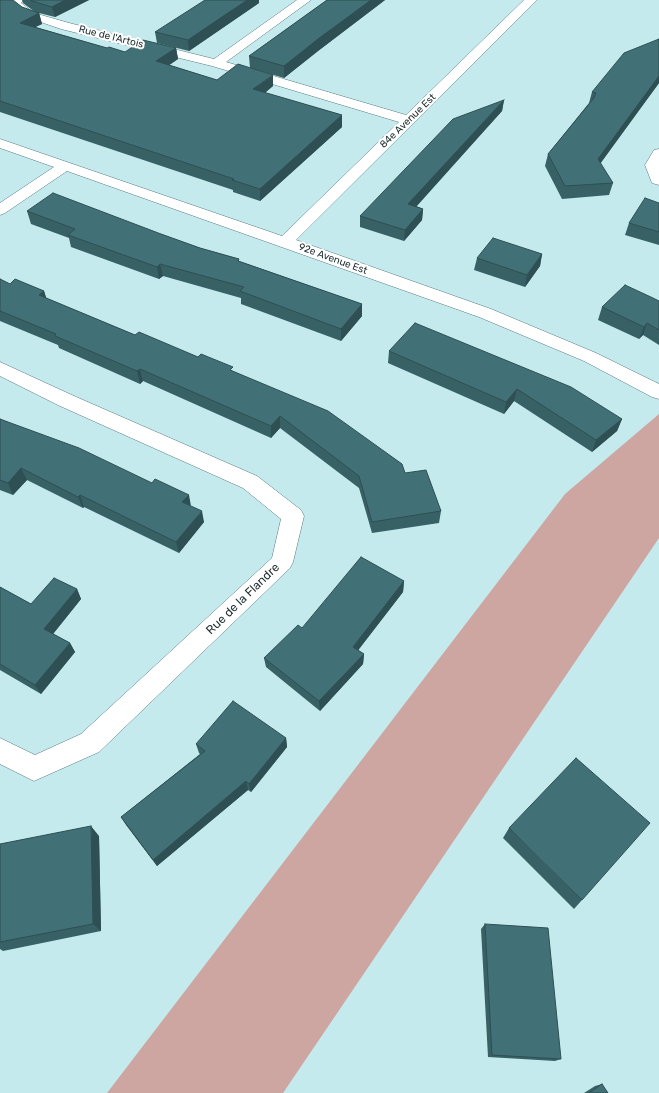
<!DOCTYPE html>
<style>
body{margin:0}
canvas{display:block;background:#c4eaed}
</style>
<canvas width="659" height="1093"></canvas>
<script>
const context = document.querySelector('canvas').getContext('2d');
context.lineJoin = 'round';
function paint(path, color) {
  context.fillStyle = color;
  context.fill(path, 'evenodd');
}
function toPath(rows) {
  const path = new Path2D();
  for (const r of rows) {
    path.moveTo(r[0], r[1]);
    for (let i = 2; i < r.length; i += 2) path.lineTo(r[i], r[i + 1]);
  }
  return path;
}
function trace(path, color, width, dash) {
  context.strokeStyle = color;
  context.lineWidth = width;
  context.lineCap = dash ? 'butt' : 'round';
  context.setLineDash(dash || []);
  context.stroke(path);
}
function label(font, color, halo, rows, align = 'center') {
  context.font = font + ' Rubik,sans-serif';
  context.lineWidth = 4;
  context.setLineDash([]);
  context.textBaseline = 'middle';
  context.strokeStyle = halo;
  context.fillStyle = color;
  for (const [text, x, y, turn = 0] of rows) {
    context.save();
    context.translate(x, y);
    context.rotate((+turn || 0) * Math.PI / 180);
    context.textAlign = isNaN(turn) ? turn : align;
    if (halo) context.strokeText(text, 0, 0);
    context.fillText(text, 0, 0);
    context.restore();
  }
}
paint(toPath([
 [659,414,659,538,283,1093,107,1093,565,494]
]), '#cda6a2');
const minor = toPath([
 [10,0,23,0,21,3,34,13,69,23,214,59,297,0,311,0,226,62,406,115,524,0,537,0,296,240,491,309,596,353,659,384,659,399,652,397,584,361,479,317,67,171,5,213,0,215,0,203,54,167,0,148,0,139,282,236,399,122,212,66,61,29,26,17,10,5,8,3,10,0],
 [659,149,659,185,652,183,645,165,654,150,659,149],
 [0,362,74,396,257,476,301,510,304,516,293,562,290,568,99,752,34,781,0,764,0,738,35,755,81,734,272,558,281,519,243,488,60,406,0,376,0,362]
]);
trace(minor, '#577a7d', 1);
paint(minor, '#fff');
paint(toPath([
 [0,0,39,13,42,24,35,27,107,48,125,52,176,48,178,59,169,65,217,80,273,86,265,93,342,115,342,127,260,201,233,192,233,190,0,112],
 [22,0,89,0,55,17,35,12,23,3],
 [327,0,385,0,318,51,284,78,250,68,249,56],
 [259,3,189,51,157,43,155,32],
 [659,39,659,83,600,163,613,183,609,195,562,199,545,166,548,154,589,103,592,92],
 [504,100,502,111,416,206,423,209,422,220,404,241,360,227,360,216],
 [659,203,659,245,625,235,629,223],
 [27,211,161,234,200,248,239,259,239,261,362,304,362,316,341,341,241,304,241,298,163,276,159,279,71,247,69,238,31,224],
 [542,254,540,266,525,287,474,270,477,258],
 [0,279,10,284,44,291,46,298,135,335,233,371,405,473,441,511,439,523,372,533,359,488,280,428,271,438,143,381,140,384,59,348,58,345,0,321],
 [659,301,659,345,643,335,639,339,598,320,602,307],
 [389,351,622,419,617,431,592,452,514,401,504,414,388,363],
 [0,419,191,506,204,522,179,553,84,507,83,508,27,480,13,495,0,490],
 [404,581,403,592,358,650,364,654,363,664,320,711,266,667,264,658,302,628],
 [0,587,31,604,77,589,81,599,53,634,70,643,75,652,41,694,0,670],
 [286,738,287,747,251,792,248,790,157,866,126,825,121,817,200,754,199,753,196,744],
 [509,828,582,900,574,909,503,838],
 [99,836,101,931,3,951,0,949,0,844],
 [485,924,561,1059,555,1061,488,1057,481,929],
 [602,1084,608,1093,584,1093,595,1086]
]), '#386165');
paint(toPath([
 [65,0,89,0,55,17,52,7],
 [247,0,259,0,259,3,189,51,188,40],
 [371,0,385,0,318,51,284,78,284,66,318,39],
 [39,13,42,24,23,33,20,23],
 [176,48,178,59,158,73,156,61],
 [273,75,273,86,254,101,253,89],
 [659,76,659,83,595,171,598,159],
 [504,100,502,111,408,216,408,204],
 [342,115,342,127,260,201,260,189],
 [423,209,422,220,404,241,405,230],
 [542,254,540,266,525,287,527,275],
 [160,264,163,276,159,279,157,267],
 [44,291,48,303,39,295],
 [362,304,362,316,341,341,341,329],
 [647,323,643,335,639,339,644,327],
 [140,369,143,381,140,384,137,371],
 [517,389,514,401,504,414,506,402],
 [280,416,280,428,271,438,271,426],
 [622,419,617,431,592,452,596,440],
 [21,468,27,480,13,495,8,483],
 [80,495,84,507,83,508,78,497],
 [189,495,191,506,182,502],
 [202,511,204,522,179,553,176,542],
 [404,581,403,592,353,657,353,647],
 [77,589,81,599,49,639,44,629],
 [70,643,75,652,41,694,35,685],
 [364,654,363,664,320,711,319,701],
 [286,738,287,747,251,792,249,784],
 [246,781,248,790,157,866,153,860],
 [91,826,99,836,101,931,93,924]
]), '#2e4f53');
const building = toPath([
 [0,0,13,0,22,7,39,13,20,23,107,48,109,47,125,52,143,40,176,48,156,61,217,80,238,64,273,75,253,89,342,115,260,189,232,180,234,179,0,101,0,0],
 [31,0,65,0,52,7,32,1,31,0],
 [205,0,247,0,188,40,155,32,205,0],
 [327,0,371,0,318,39,284,66,249,56,327,0],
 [659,39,659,76,598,159,613,183,565,186,548,154,594,98,596,93,592,92,624,53,659,39],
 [504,100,408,204,423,209,405,230,360,216,453,119,504,100],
 [53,193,161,234,200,248,239,259,238,261,362,304,341,329,240,291,244,287,160,264,157,267,68,235,75,229,27,211,53,193],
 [645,198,659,203,659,232,629,223,645,198],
 [493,238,542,254,527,275,477,258,493,238],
 [0,279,10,284,15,279,44,291,39,295,135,335,139,332,198,357,201,354,233,367,230,370,328,411,402,464,405,473,426,470,441,511,372,522,359,476,280,416,271,426,140,369,137,371,55,336,56,334,0,311,0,279],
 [625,285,653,298,659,301,659,330,647,323,644,327,602,307,625,285],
 [415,323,571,387,622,419,596,440,517,389,506,402,389,351,415,323],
 [0,419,8,422,79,448,152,483,155,479,189,495,182,502,202,511,176,542,80,495,78,497,21,468,8,483,0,480,0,419],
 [361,557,404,581,353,647,364,654,319,701,264,658,298,625,302,628,361,557],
 [54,578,77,589,44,629,70,643,35,685,0,664,0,587,31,604,54,578],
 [233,701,286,738,249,784,246,781,153,860,121,817,205,751,196,744,233,701],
 [576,758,650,823,582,900,509,828,576,758],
 [91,826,93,924,0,942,0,844,91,826],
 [485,924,548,928,561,1059,492,1055,485,924],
 [602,1084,608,1093,589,1093,602,1084]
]);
paint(building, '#417176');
trace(building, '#2e4f53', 1);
label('10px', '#223132', '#fff', [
 ["Rue de l'Artois",111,37,14],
 ["84e Avenue Est",408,121,-44],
 ["92e Avenue Est",333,259,20]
]);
label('12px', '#223132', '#fff', [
 ["Rue de la Flandre",243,599,-44]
]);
</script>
